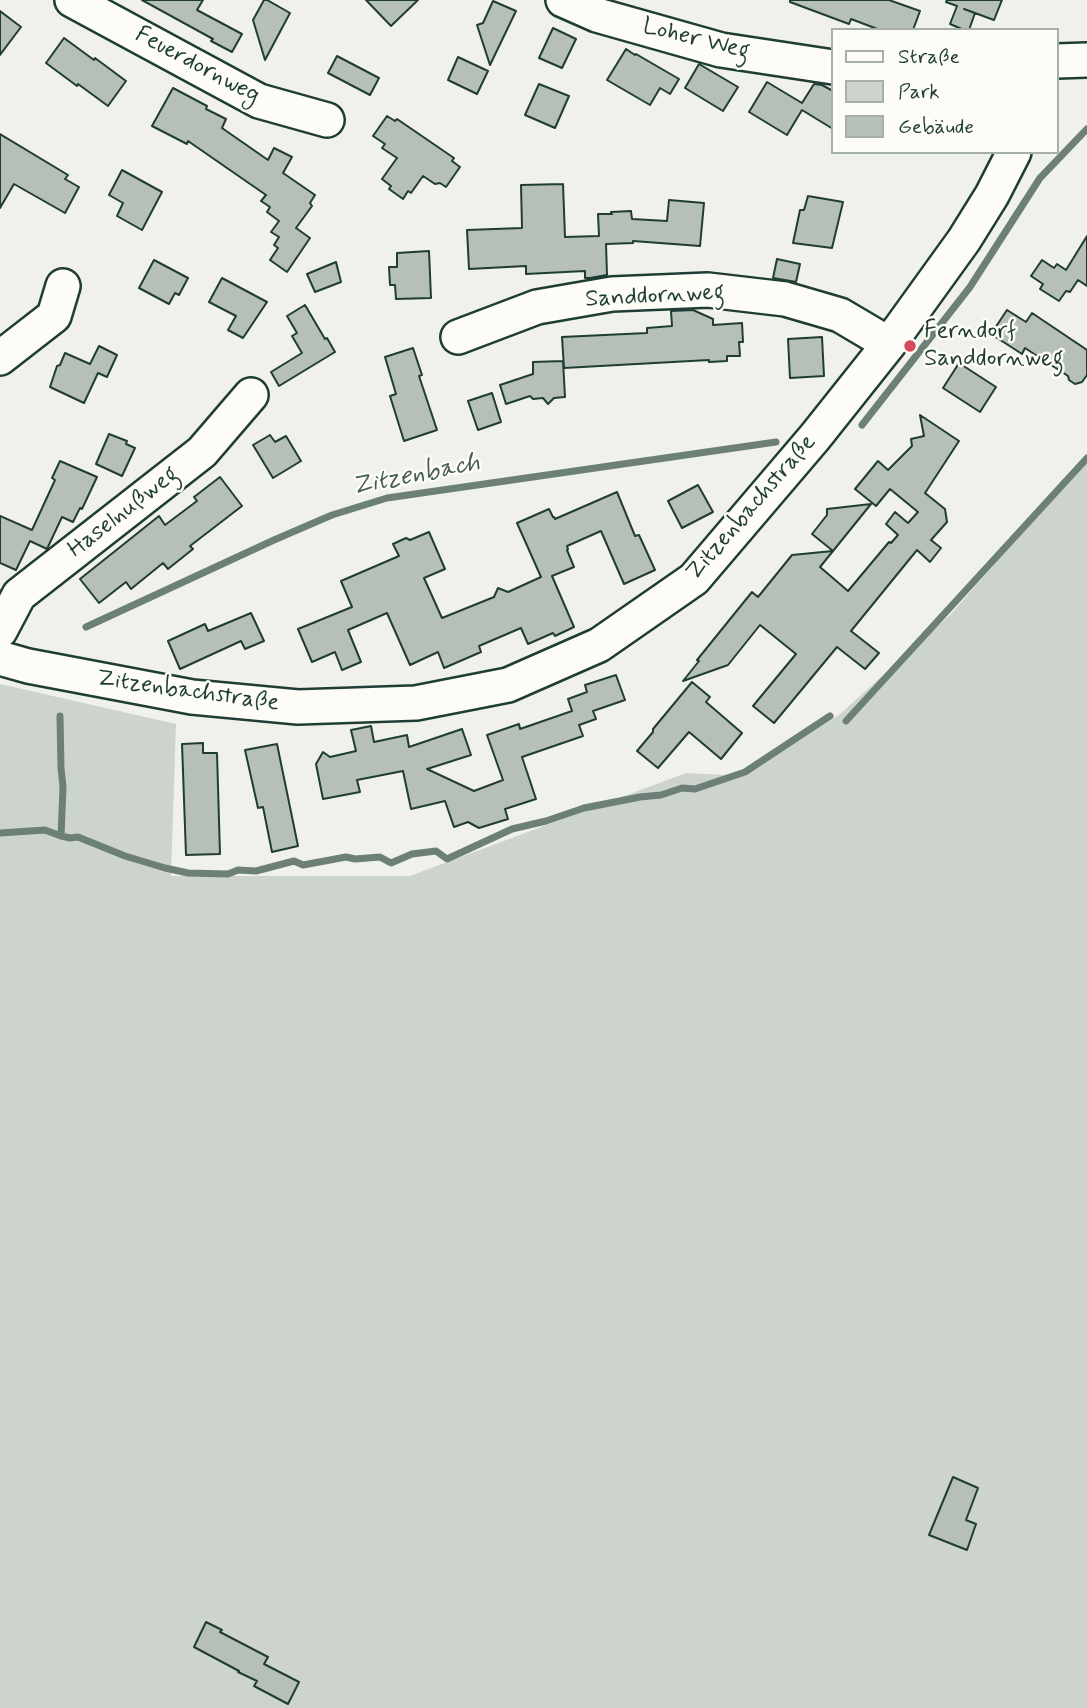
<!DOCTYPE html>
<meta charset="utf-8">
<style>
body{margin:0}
#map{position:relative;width:1087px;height:1708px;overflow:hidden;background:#f0f1eb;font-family:Mynerve,sans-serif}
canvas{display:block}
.legend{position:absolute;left:831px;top:28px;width:228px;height:126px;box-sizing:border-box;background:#fdfcf7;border:2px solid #a4b0a9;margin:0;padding:9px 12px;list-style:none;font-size:21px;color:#1f3d34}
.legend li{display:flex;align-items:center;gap:14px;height:35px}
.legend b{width:35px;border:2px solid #a4b0a9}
</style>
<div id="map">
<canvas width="1087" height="1708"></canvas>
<ul class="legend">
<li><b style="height:9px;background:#fdfcf7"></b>Straße</li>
<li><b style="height:19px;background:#cdd3cd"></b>Park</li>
<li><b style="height:19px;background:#b6bfb8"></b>Gebäude</li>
</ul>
</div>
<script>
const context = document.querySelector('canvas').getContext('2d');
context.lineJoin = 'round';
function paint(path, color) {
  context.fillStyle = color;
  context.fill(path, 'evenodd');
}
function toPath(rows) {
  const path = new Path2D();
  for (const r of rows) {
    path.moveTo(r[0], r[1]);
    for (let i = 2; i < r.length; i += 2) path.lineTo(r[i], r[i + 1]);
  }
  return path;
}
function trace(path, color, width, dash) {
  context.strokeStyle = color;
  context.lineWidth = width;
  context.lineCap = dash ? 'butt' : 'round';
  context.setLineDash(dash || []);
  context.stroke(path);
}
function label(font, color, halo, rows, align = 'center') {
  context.font = font + ' Mynerve,sans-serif';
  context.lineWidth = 5;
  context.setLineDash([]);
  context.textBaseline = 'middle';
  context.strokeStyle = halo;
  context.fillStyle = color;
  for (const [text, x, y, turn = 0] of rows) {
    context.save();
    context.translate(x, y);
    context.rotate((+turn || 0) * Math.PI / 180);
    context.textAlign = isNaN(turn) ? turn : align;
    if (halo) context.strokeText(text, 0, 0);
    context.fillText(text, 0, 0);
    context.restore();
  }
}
paint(toPath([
 [1087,459,1087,1708,0,1708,0,684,176,724,171,876,410,876,686,773,745,776,839,715,951,614]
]), '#cdd3cd');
trace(toPath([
 [862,425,970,287,1040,178,1087,129],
 [86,627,274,540,332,515,387,498,776,442],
 [846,721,1087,458],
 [0,833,45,830,61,836,63,787,61,768,60,716],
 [61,836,70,838,78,837,125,856,165,868,188,873,228,874,238,870,256,871,294,861,303,865,346,857,355,859,380,857,391,863,412,854,436,851,447,859,512,829,546,821,584,808,640,797,661,795,682,788,695,789,745,772,830,716]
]), '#6c8077', 7);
const building = toPath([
 [142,0,203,0,197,10,242,34,232,52,211,41,213,39,142,0],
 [264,0,267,0,290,13,265,60,253,20,264,0],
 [366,0,418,0,391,26,366,0],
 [790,0,889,0,920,11,913,30,880,30,851,19,849,24,790,2,790,0],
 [947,0,1002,0,994,20,964,9,975,13,969,30,964,30,950,24,957,6,946,2,947,0],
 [493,1,516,11,490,65,477,25,483,23,493,1],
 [0,11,21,27,0,55,0,11],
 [553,28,576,39,562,68,539,58,553,28],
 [64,38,94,60,95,58,126,81,108,106,78,84,77,86,46,63,64,38],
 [626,49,635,55,636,54,679,79,670,94,660,88,650,105,607,80,626,49],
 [337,56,379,78,370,95,328,73,337,56],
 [458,57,488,71,477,94,448,80,458,57],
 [699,64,738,87,723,111,685,88,699,64],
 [767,82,802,103,814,84,822,85,833,91,833,129,802,110,787,135,749,112,767,82],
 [539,84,569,96,555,128,525,115,539,84],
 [173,88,207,106,206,109,226,119,222,128,268,160,274,148,292,157,283,173,315,195,310,203,312,206,296,228,310,238,287,272,270,260,278,248,274,245,279,237,271,232,279,221,267,212,270,207,261,201,266,195,188,141,187,144,152,126,173,88],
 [387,116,395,121,397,119,454,158,452,161,460,167,446,187,440,183,435,184,423,176,411,193,408,191,403,199,389,189,391,186,382,179,397,158,382,148,385,144,373,136,387,116],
 [0,134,68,175,65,179,79,187,65,213,14,184,0,208,0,134],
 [122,170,162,192,142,230,117,216,123,203,109,195,122,170],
 [563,184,565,237,599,236,598,214,612,214,611,212,631,211,632,219,667,221,669,200,704,203,700,246,633,241,633,243,606,244,607,275,590,278,585,278,585,271,526,274,526,266,469,269,467,230,522,228,521,185,563,184],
 [808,196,843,202,832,248,793,243,800,210,804,210,808,196],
 [1087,236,1087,286,1078,280,1070,292,1066,291,1059,301,1040,289,1043,284,1031,276,1042,260,1054,268,1057,264,1066,270,1087,236],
 [429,251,431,298,396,299,395,285,390,285,389,267,397,267,397,253,429,251],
 [777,259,800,264,796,282,773,278,777,259],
 [154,260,188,278,179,295,175,293,169,304,139,288,154,260],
 [336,262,341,282,315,292,307,274,336,262],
 [222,278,267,302,243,338,228,330,236,316,209,302,222,278],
 [305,305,325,339,327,338,335,352,279,386,271,372,302,353,292,336,297,333,287,316,305,305],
 [693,310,713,319,713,325,742,323,743,342,739,342,740,356,727,356,727,361,709,362,709,360,564,368,562,337,647,333,647,328,672,326,671,311,693,310],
 [1007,310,1026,322,1032,313,1087,350,1087,375,1082,382,1075,384,1069,380,1068,376,1025,348,1022,354,991,334,1007,310],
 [822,337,824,376,790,378,788,339,822,337],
 [99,346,117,355,107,377,98,373,84,403,50,387,57,366,60,365,65,353,90,364,99,346],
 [413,348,422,375,419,376,437,430,404,441,390,396,396,394,385,357,413,348],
 [563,361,565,397,554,398,548,404,543,398,533,399,530,396,506,404,500,385,533,374,533,362,563,361],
 [959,363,996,387,980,412,943,388,959,363],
 [492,393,501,422,478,430,468,401,492,393],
 [920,415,959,441,925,493,945,509,947,522,931,540,941,548,930,562,917,550,851,631,879,653,865,669,837,647,774,723,753,706,796,654,760,625,728,665,683,681,699,661,697,660,752,592,758,597,792,555,833,551,820,567,848,591,889,542,891,543,898,535,886,524,895,512,908,523,918,512,890,489,876,506,855,489,878,461,888,470,912,446,911,439,924,436,920,415],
 [109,434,127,441,126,444,135,448,122,476,96,464,109,434],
 [270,435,275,442,286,436,301,461,273,478,253,445,270,435],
 [60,461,97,477,82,509,80,508,73,522,62,517,47,549,30,541,16,570,0,563,0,516,32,530,55,480,52,478,60,461],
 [220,477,242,506,190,546,193,549,168,569,163,563,131,589,126,582,99,603,80,579,159,516,165,525,197,501,194,497,220,477],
 [698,485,713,512,682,528,668,501,698,485],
 [617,492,635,536,639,535,655,570,624,584,601,531,567,546,568,549,567,550,574,567,552,576,574,627,555,636,553,633,528,644,521,628,479,646,481,652,444,668,438,652,410,665,387,613,348,630,361,662,342,670,335,652,312,662,298,629,352,607,341,581,399,556,393,544,406,538,410,540,429,532,445,569,424,578,442,618,494,597,498,588,508,592,541,577,517,523,549,509,553,517,554,517,555,519,617,492],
 [871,504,833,551,812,534,827,515,827,509,871,504],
 [251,613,264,641,245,649,241,641,180,669,168,641,205,624,208,631,251,613],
 [616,675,625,700,593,711,596,719,579,725,583,736,522,757,536,799,505,809,508,819,479,828,468,822,454,827,445,801,411,809,403,771,357,780,360,792,323,799,316,764,323,752,330,757,356,751,351,730,371,726,374,742,407,735,409,747,462,729,471,755,427,769,474,791,503,780,487,735,519,724,520,729,572,711,568,699,587,692,585,685,616,675],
 [692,682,710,697,706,702,742,733,721,759,689,732,658,768,637,751,653,732,653,729,692,682],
 [203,743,203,753,217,753,220,854,186,855,182,744,203,743],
 [277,744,298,846,272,852,263,807,258,808,245,750,277,744],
 [953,1477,978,1488,966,1520,976,1524,967,1550,929,1535,953,1477],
 [206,1622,222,1630,220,1632,268,1657,264,1664,299,1682,288,1704,254,1686,257,1681,238,1672,239,1671,194,1647,206,1622]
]);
paint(building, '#b6bfb8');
trace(building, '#1f3d34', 2);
const minor = toPath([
 [72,0,259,101,327,120],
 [563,0,597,15,721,50,833,67],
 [1057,61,1087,60],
 [458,337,537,307,612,294,708,290,785,299,840,315,889,344],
 [0,358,54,316,63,286],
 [0,631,19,595,202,452,251,395],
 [0,658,28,666,192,697,298,707,416,703,508,685,599,645,694,579,815,437,889,344,964,240,992,195,1014,152]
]);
trace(minor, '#1f3d34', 38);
trace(minor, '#fdfcf7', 33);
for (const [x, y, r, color] of [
 [910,346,7,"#d1495b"]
]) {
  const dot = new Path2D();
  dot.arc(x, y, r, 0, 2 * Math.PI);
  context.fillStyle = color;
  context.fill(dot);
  trace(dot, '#fdfcf7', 2.5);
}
label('24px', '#1f3d34', '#fdfcf7', [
 ["Loher Weg",696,40,14],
 ["Feuerdornweg",197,66,28],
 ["Sanddornweg",655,297,-3],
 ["Zitzenbachstraße",752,508,-49],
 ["Haselnußweg",124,513,-38],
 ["Zitzenbachstraße",188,692,8]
]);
label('24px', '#1f3d34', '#fdfcf7', [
 ["Ferndorf",924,332],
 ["Sanddornweg",924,360]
], 'left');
label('italic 26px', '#455e56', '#fdfcf7', [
 ["Zitzenbach",416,476,-11]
]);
</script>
